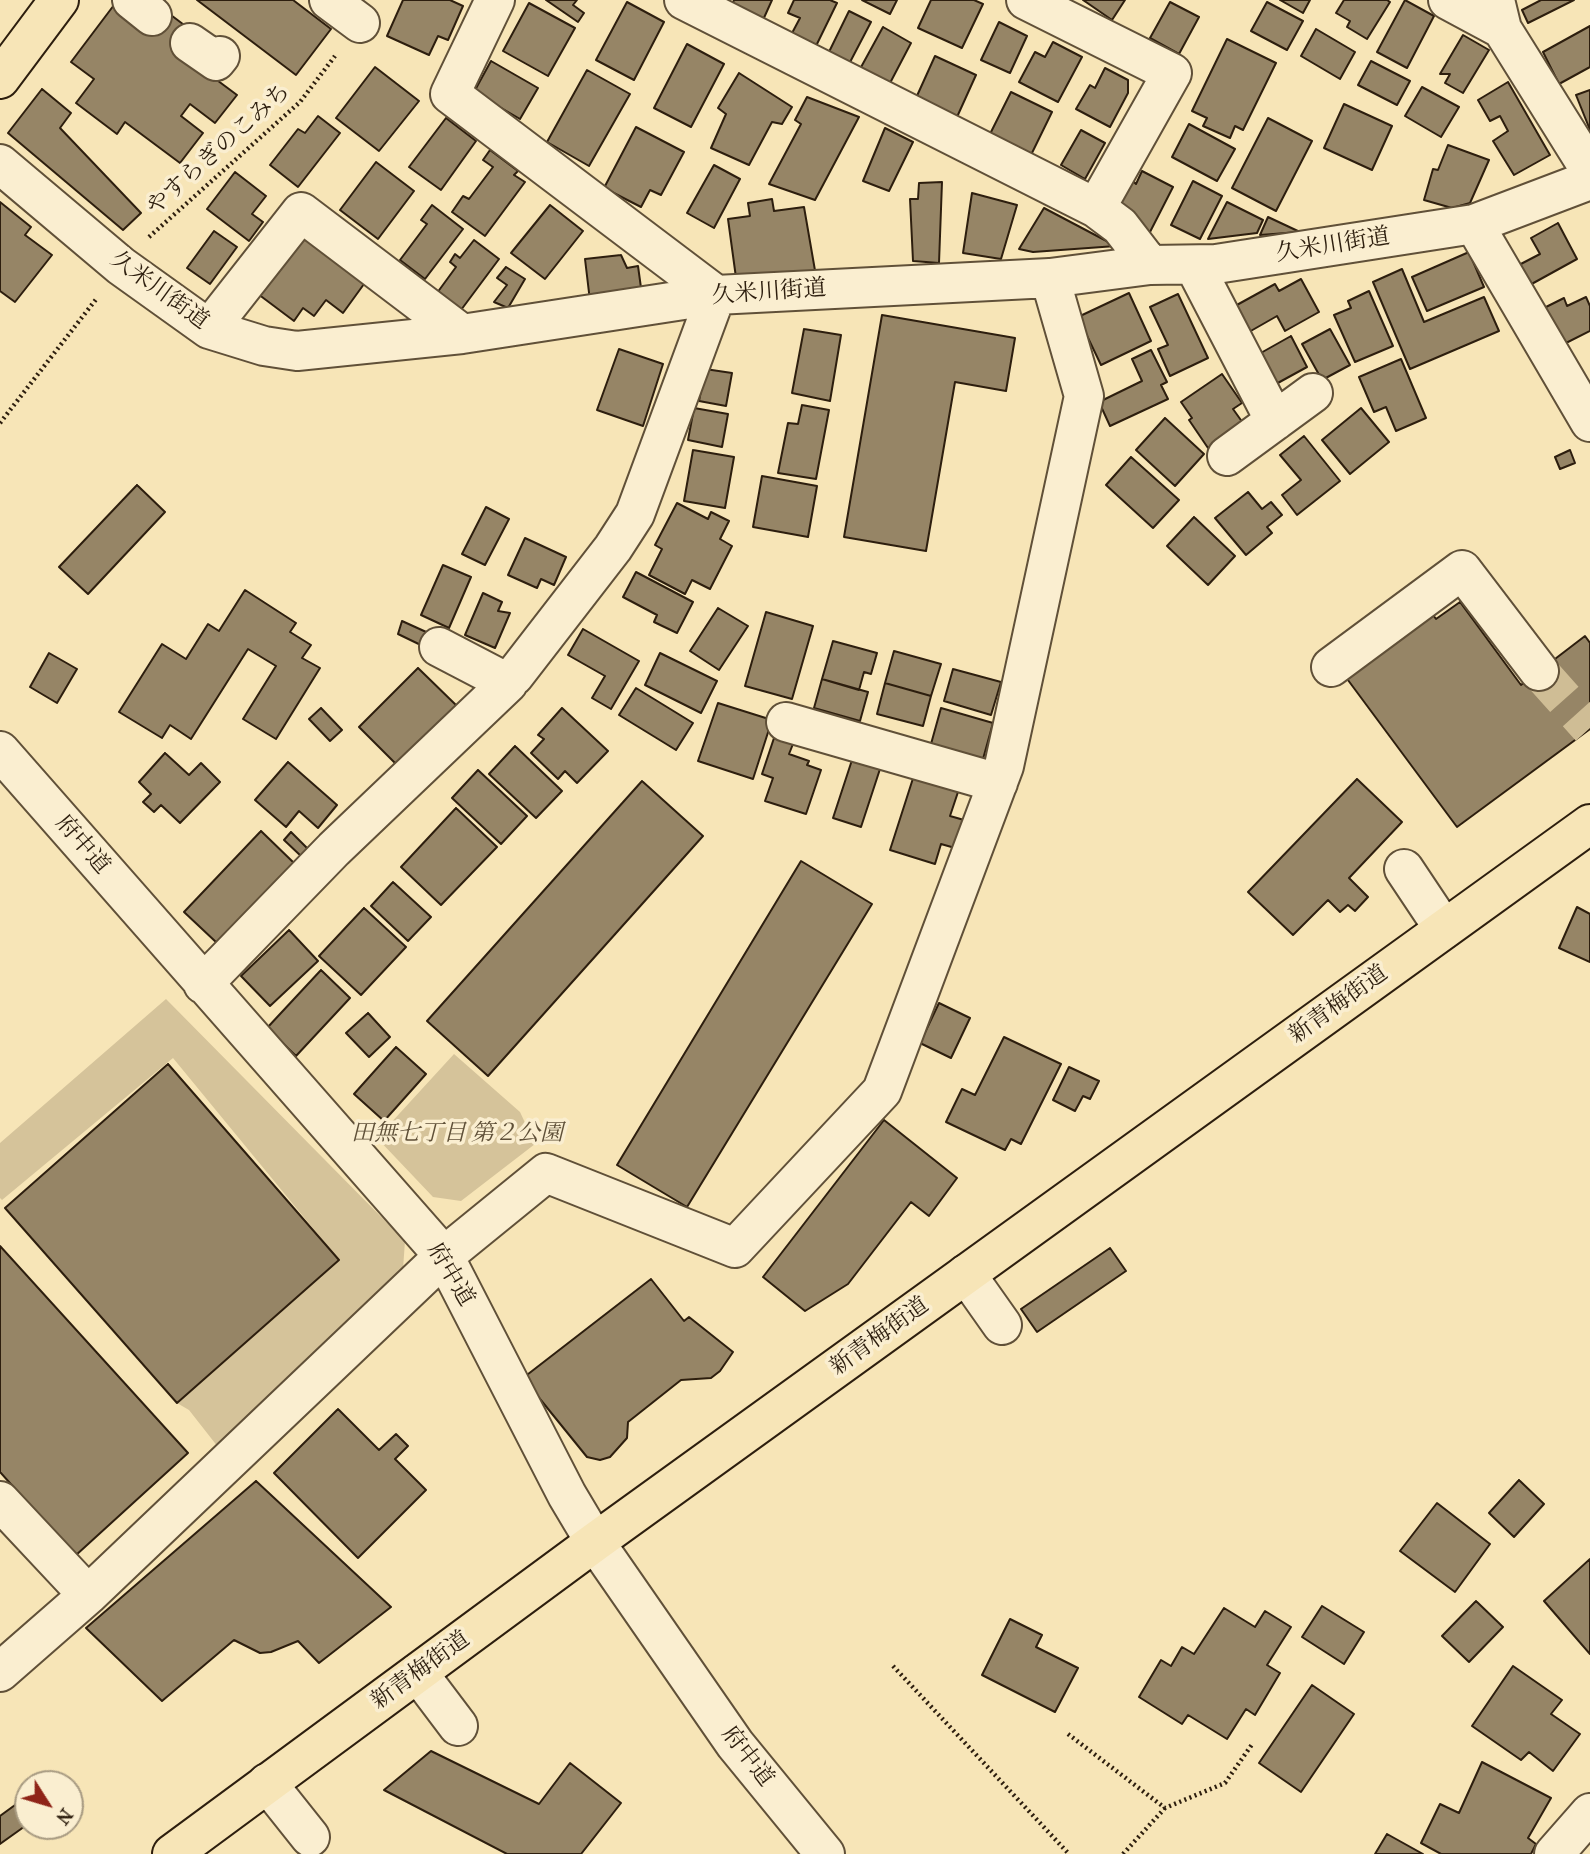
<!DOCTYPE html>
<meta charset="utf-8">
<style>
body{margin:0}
#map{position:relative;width:1590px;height:1854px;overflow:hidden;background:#f7e5b7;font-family:"IM FELL French Canon",serif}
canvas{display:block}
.north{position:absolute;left:14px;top:1770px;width:70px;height:70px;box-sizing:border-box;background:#faeed0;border:2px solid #a89b82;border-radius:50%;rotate:127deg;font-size:19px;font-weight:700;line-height:28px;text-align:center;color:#2d1e0e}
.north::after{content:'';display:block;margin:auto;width:24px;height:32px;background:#8f2418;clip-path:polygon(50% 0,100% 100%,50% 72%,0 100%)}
</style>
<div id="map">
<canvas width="1590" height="1854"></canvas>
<div class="north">N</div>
</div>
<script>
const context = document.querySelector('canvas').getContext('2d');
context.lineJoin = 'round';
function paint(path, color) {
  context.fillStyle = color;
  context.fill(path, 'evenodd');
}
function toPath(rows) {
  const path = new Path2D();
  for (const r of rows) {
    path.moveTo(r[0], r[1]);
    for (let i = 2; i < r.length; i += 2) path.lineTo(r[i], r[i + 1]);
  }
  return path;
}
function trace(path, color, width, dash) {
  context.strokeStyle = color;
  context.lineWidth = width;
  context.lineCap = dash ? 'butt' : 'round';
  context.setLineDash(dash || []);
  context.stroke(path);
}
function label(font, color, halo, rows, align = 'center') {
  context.font = font + ' "IM FELL French Canon","Noto Serif JP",serif';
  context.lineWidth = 7;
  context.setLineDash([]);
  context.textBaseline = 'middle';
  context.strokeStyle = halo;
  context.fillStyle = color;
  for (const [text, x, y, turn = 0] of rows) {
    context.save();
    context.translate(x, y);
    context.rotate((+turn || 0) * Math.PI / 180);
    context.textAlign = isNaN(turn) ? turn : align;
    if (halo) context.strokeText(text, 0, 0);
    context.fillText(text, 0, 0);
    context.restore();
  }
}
paint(toPath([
 [166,999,405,1241,403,1269,218,1447,189,1410,177,1403,339,1260,173,1058,2,1200,0,1198,0,1143],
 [454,1054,520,1112,535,1144,461,1201,433,1197,377,1138]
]), '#d5c39a');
const building = toPath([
 [197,0,293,0,331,29,296,75,197,0],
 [403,0,450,0,463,6,448,40,438,36,429,55,387,36,403,0],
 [546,0,577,0,573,5,584,13,578,22,546,0],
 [734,0,772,0,763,20,732,5,734,0],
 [794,0,830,0,837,3,816,46,791,35,800,18,788,13,794,0],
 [862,0,897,0,890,14,862,0],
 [931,0,974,0,983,4,962,48,918,28,931,0],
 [1083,0,1125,0,1112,20,1083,0],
 [1280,0,1310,0,1303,13,1280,0],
 [1344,0,1387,0,1390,2,1367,39,1347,27,1350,21,1336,13,1344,0],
 [1405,0,1434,16,1407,68,1377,52,1405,0],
 [1541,0,1574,0,1528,23,1522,10,1541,0],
 [627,2,664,22,634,80,596,60,627,2],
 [1170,2,1199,17,1179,54,1150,38,1170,2],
 [1267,2,1303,21,1287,50,1251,31,1267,2],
 [529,3,575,28,548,76,503,51,529,3],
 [114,5,159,6,196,34,182,54,237,95,215,123,190,104,181,116,203,133,180,163,125,122,117,134,76,103,94,79,71,62,114,5],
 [849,11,871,22,848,66,827,56,849,11],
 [999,22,1027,36,1010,73,981,60,999,22],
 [1590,26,1590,67,1559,84,1543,52,1590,26],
 [883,27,911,43,889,85,860,69,883,27],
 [1316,29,1355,52,1340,79,1301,56,1316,29],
 [1463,35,1489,50,1463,93,1445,83,1450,74,1440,74,1463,35],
 [1227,39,1276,63,1243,130,1235,126,1230,138,1203,126,1207,118,1192,111,1227,39],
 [1053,42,1082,57,1058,102,1019,82,1035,52,1045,57,1053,42],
 [687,44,724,64,691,127,654,108,687,44],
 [935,56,976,75,957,117,916,98,935,56],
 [491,61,538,88,520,119,474,92,491,61],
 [1371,61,1410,81,1397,105,1358,85,1371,61],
 [375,67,419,101,379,151,336,118,375,67],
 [1105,68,1128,80,1128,93,1110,127,1076,109,1090,85,1095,88,1105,68],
 [587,70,630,94,589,166,547,142,587,70],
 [739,73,792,107,782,124,772,122,749,165,711,148,726,114,718,108,739,73],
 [1508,82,1550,155,1514,175,1493,141,1508,131,1500,116,1490,121,1478,100,1508,82],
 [1422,87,1459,107,1441,137,1405,116,1422,87],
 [42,89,71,113,60,128,141,213,123,230,8,133,42,89],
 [1590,90,1590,130,1576,95,1590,90],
 [1011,92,1052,112,1030,157,989,136,1011,92],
 [807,97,859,117,815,200,769,184,801,124,795,120,807,97],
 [1344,104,1392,126,1372,170,1324,148,1344,104],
 [318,116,340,133,298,187,270,165,298,129,305,133,318,116],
 [446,118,476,141,441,190,409,167,446,118],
 [1268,118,1312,141,1276,211,1232,188,1268,118],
 [1189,124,1235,149,1217,181,1172,157,1189,124],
 [636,127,684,152,661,195,650,190,641,207,604,188,636,127],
 [885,128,913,142,889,191,863,181,885,128],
 [1081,130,1105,143,1085,179,1061,165,1081,130],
 [1448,145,1489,160,1470,203,1452,208,1424,200,1433,169,1438,170,1448,145],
 [490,150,518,171,514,175,525,182,485,236,452,212,463,196,469,199,493,167,483,160,490,150],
 [376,162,414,191,378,239,340,210,376,162],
 [714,165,740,179,714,228,687,213,714,165],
 [1142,171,1173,187,1150,232,1119,216,1116,201,1128,176,1136,184,1142,171],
 [235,172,266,196,252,214,263,222,249,241,207,209,235,172],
 [1193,181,1222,196,1200,239,1171,225,1193,181],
 [942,182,939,263,913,261,910,199,918,199,919,183,942,182],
 [972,193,1017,205,1001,259,963,253,972,193],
 [772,199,774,211,804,207,817,282,737,285,728,219,750,216,748,203,772,199],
 [0,202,31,227,25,235,52,255,15,302,0,291,0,202],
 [1227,202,1263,220,1257,233,1208,239,1227,202],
 [432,205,463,229,425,279,400,260,427,224,421,220,432,205],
 [550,205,583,231,545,279,511,253,550,205],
 [1044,208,1116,246,1033,252,1019,249,1044,208],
 [1268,217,1300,232,1260,235,1268,217],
 [1558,223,1577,259,1528,286,1517,266,1540,254,1531,238,1558,223],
 [214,231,237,247,210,284,187,268,214,231],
 [298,234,364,284,343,313,326,300,314,316,303,308,294,321,254,291,298,234],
 [474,240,499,259,461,310,437,293,456,267,450,262,455,254,460,258,474,240],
 [1469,252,1484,287,1427,311,1412,277,1469,252],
 [621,255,627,268,638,266,642,295,590,301,585,259,621,255],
 [506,267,525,279,508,308,494,302,507,285,497,278,506,267],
 [1402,269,1424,322,1484,297,1499,331,1410,369,1373,282,1402,269],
 [1301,279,1319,312,1285,331,1277,316,1249,332,1235,306,1275,284,1279,291,1301,279],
 [1369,291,1393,346,1355,362,1334,315,1351,308,1348,301,1369,291],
 [1129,293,1151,341,1101,365,1078,317,1129,293],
 [1178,294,1208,358,1170,376,1158,349,1168,345,1150,307,1178,294],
 [1586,297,1590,306,1590,331,1562,345,1544,308,1564,298,1567,306,1586,297],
 [882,315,1015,338,1006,391,955,382,926,551,844,537,882,315],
 [804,329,841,335,830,401,792,393,804,329],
 [1330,329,1350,365,1322,380,1302,344,1330,329],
 [1291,336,1307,367,1276,384,1259,354,1291,336],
 [619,349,663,364,643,426,597,410,619,349],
 [1151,350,1167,382,1161,385,1168,399,1110,426,1099,402,1142,381,1132,359,1151,350],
 [1401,359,1426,418,1396,431,1386,407,1374,412,1359,377,1401,359],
 [705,369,732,373,726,406,699,401,705,369],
 [1222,374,1242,403,1233,409,1243,423,1208,448,1189,420,1192,418,1181,402,1222,374],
 [802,405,829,410,816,479,778,473,788,423,798,424,802,405],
 [694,408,728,414,722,447,688,440,694,408],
 [1361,408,1389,442,1350,474,1322,440,1361,408],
 [1165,418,1204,454,1175,486,1136,450,1165,418],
 [1304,436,1340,481,1297,515,1282,495,1301,480,1280,455,1304,436],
 [693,450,734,457,725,508,684,501,693,450],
 [1570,450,1575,463,1560,469,1555,457,1570,450],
 [1131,457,1179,500,1153,528,1106,485,1131,457],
 [762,476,817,486,808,537,753,527,762,476],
 [137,485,165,512,88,594,59,567,137,485],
 [1248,492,1262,509,1271,502,1282,515,1267,527,1272,533,1246,555,1215,518,1248,492],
 [677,503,708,519,711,512,729,521,720,539,732,546,710,589,692,580,685,594,649,575,662,549,655,545,677,503],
 [486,507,509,519,485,565,462,554,486,507],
 [1194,517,1235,556,1208,585,1167,546,1194,517],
 [525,538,566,557,554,585,541,579,537,588,508,575,525,538],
 [443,565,471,577,449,628,421,615,443,565],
 [636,572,693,602,677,633,654,622,657,615,623,597,636,572],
 [245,590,296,623,290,632,311,645,302,658,320,668,276,739,243,719,276,666,248,649,191,739,170,725,162,738,119,712,162,644,186,659,208,624,219,631,245,590],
 [483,593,502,602,498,611,510,613,495,648,465,635,483,593],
 [1460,602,1521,685,1585,636,1590,643,1590,729,1457,827,1342,672,1428,608,1436,619,1460,602],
 [718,608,748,626,719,670,690,651,718,608],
 [766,612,813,626,792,699,745,686,766,612],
 [402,621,435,636,429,649,398,634,402,621],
 [583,629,639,661,611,709,592,698,605,676,568,655,583,629],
 [833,641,877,653,871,674,864,672,859,690,822,679,833,641],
 [894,651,941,664,931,696,885,683,894,651],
 [49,653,77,669,57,703,30,687,49,653],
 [660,653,717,681,701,713,645,685,660,653],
 [418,668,457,706,398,766,359,727,418,668],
 [953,669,1001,682,991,715,944,701,953,669],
 [822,679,868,692,860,721,814,708,822,679],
 [885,683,931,696,923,726,877,714,885,683],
 [636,688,693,723,676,750,619,715,636,688],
 [718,703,772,720,753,779,698,761,718,703],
 [321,708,342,730,330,741,309,719,321,708],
 [562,708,608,751,577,783,565,771,558,779,531,753,544,739,538,735,562,708],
 [941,708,993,723,983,759,931,744,941,708],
 [774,738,793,744,789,754,809,761,807,765,821,770,806,814,765,801,773,778,762,774,774,738],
 [515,746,562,791,536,818,489,774,515,746],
 [165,753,189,775,201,763,220,782,180,823,161,805,154,812,143,802,151,794,139,782,165,753],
 [852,760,880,769,861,827,833,818,852,760],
 [288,762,337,805,318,828,299,811,286,827,255,800,288,762],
 [916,769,961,783,950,816,964,820,955,848,941,844,935,864,890,850,916,769],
 [478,770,527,816,501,844,452,798,478,770],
 [1357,779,1402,822,1349,878,1368,897,1355,911,1348,905,1340,912,1328,900,1293,935,1248,892,1357,779],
 [642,781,703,836,488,1076,427,1021,642,781],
 [456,808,497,847,441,905,401,867,456,808],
 [261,831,294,863,217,943,184,912,261,831],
 [291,832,309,850,302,857,284,840,291,832],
 [801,861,872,904,687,1207,617,1165,801,861],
 [393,882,431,917,408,941,371,906,393,882],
 [1577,907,1590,914,1590,962,1559,948,1577,907],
 [364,908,406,947,361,995,319,956,364,908],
 [289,930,318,961,270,1006,241,976,289,930],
 [321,970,350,998,296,1056,267,1028,321,970],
 [939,1003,970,1018,951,1058,920,1043,939,1003],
 [368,1013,390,1037,369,1057,346,1033,368,1013],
 [1004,1037,1061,1064,1021,1144,1011,1139,1005,1150,946,1122,962,1089,975,1095,1004,1037],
 [396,1047,426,1074,384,1121,354,1094,396,1047],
 [168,1064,339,1260,177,1403,5,1208,168,1064],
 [1069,1067,1099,1081,1090,1099,1083,1096,1075,1111,1053,1100,1069,1067],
 [884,1120,957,1178,929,1216,911,1202,848,1284,805,1311,763,1277,884,1120],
 [0,1246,188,1453,75,1556,0,1472,0,1246],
 [1110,1248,1126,1271,1037,1332,1021,1309,1110,1248],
 [651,1279,684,1321,689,1317,733,1352,720,1371,711,1378,681,1380,628,1422,627,1438,610,1457,600,1460,587,1457,523,1378,651,1279],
 [338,1409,379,1450,396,1434,408,1446,395,1459,426,1490,358,1558,274,1473,338,1409],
 [1519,1480,1544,1504,1514,1537,1489,1513,1519,1480],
 [256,1481,391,1607,319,1663,298,1641,271,1652,260,1653,234,1640,162,1701,86,1628,256,1481],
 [1437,1503,1490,1544,1455,1592,1400,1551,1437,1503],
 [1590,1559,1590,1654,1544,1601,1590,1559],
 [1476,1601,1503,1627,1469,1662,1442,1636,1476,1601],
 [1322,1606,1364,1632,1344,1664,1302,1637,1322,1606],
 [1224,1608,1255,1627,1265,1611,1291,1627,1267,1665,1280,1673,1255,1715,1246,1709,1227,1739,1188,1715,1182,1724,1139,1697,1161,1660,1171,1666,1182,1647,1194,1654,1224,1608],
 [1010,1619,1042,1635,1036,1647,1078,1668,1055,1712,982,1675,1010,1619],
 [1513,1666,1562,1700,1551,1714,1580,1734,1553,1771,1529,1752,1521,1760,1472,1726,1513,1666],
 [1312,1685,1354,1714,1301,1792,1259,1763,1312,1685],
 [431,1751,539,1804,570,1763,621,1803,581,1854,507,1854,384,1790,431,1751],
 [1482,1762,1551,1798,1528,1838,1536,1844,1531,1854,1441,1854,1421,1843,1440,1804,1459,1813,1482,1762],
 [15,1805,28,1824,0,1844,0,1816,15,1805],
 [1387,1834,1423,1854,1375,1854,1387,1834]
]);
paint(building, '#968566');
trace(building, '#2d1e0e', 2);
trace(toPath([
 [1539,671,1590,728]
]), '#cfbd95', 38, [38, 19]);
const minor = toPath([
 [132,0,152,16],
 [329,0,360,23],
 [495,0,450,94,716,295,635,514,613,548,514,676],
 [684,0,1096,208,1120,226,1150,265],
 [1026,0,1172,73,1096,208],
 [1448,0,1502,29],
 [1495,0,1502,29,1590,170],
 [190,43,216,61,220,56],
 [0,164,121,266,209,329,264,346,297,351,462,334,716,295,1050,278,1150,265,1216,264,1474,224,1590,180],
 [1474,224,1590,422],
 [1194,265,1275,421],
 [209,329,301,212,462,334],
 [1227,456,1313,393],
 [1331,667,1462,570,1539,671],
 [786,722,998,783],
 [0,751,444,1256,567,1495,595,1542,735,1744,825,1854],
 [1404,869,1444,929],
 [203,984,334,849,508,683,439,647],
 [966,1274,1002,1325],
 [0,1501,88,1595],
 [0,1672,88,1595,444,1256,546,1173,735,1248,882,1091,1004,766,1084,396,1050,278],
 [418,1673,458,1726],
 [267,1783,310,1837],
 [1554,1854,1590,1813]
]);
const major = toPath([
 [0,79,59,0],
 [172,1854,595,1542,1590,824]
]);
trace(minor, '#605038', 42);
trace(major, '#2d1e0e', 42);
trace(toPath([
 [149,237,300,102,335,56],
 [0,423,97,298],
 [893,1666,1069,1854],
 [1068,1734,1165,1808,1225,1783,1253,1743],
 [1123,1854,1165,1808]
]), '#2d1e0e', 4.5, [2, 3.5]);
trace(minor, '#faeed0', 38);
trace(major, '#f7e5b7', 38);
label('23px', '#2d1e0e', '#faeed0', [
 ["やすらぎのこみち",219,150,-42],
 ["久米川街道",1333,246,-9],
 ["久米川街道",159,291,36],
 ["久米川街道",769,293,-4],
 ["府中道",82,845,49],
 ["新青梅街道",1339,1005,-36],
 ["府中道",450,1275,59],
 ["新青梅街道",880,1337,-36],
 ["新青梅街道",421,1671,-36],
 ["府中道",747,1757,52]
]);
label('italic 23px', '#5f5038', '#faeed0', [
 ["田無七丁目 第２公園",457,1134]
]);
</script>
